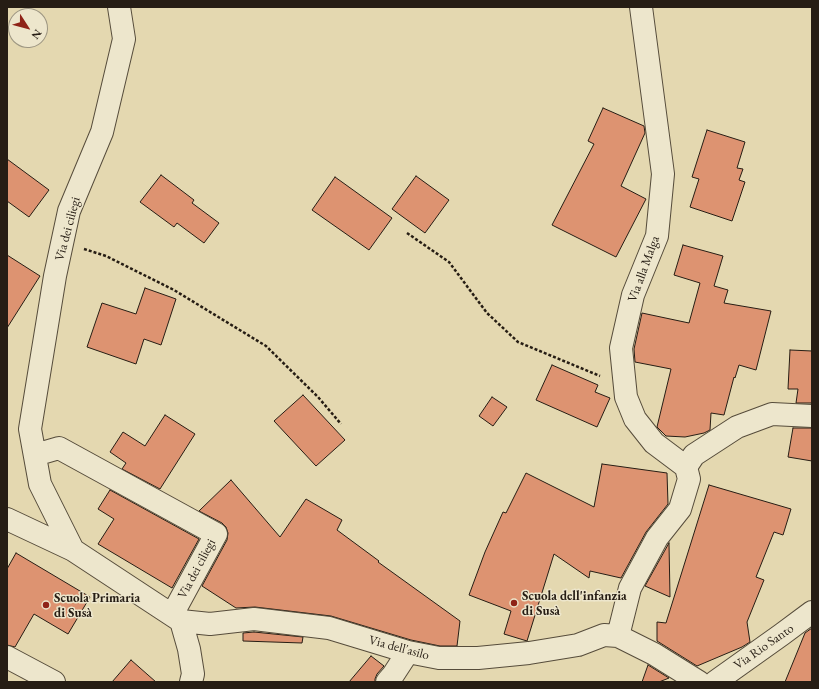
<!DOCTYPE html>
<meta charset="utf-8">
<style>
body{margin:0}
#map{position:relative;width:819px;height:689px;overflow:hidden;background:#e4d8b0;font-family:"EB Garamond",serif}
canvas{display:block}
.frame{position:absolute;inset:0;border:8px solid #261d14;pointer-events:none}
.north{position:absolute;left:8px;top:8px;width:40px;height:40px;box-sizing:border-box;background:#ede6cc;border:1px solid #9d9682;border-radius:50%;rotate:126deg;font-size:11px;font-weight:700;line-height:16px;text-align:center;color:#261d14}
.north::after{content:'';display:block;margin:auto;width:14px;height:18px;background:#8f2418;clip-path:polygon(50% 0,100% 100%,50% 72%,0 100%)}
</style>
<div id="map">
<canvas width="819" height="689"></canvas>
<div class="frame"></div>
<div class="north">N</div>
</div>
<script>
const context = document.querySelector('canvas').getContext('2d');
context.lineJoin = 'round';
function paint(path, color) {
  context.fillStyle = color;
  context.fill(path, 'evenodd');
}
function toPath(rows) {
  const path = new Path2D();
  for (const r of rows) {
    path.moveTo(r[0], r[1]);
    for (let i = 2; i < r.length; i += 2) path.lineTo(r[i], r[i + 1]);
  }
  return path;
}
function trace(path, color, width, dash) {
  context.strokeStyle = color;
  context.lineWidth = width;
  context.lineCap = dash ? 'butt' : 'round';
  context.setLineDash(dash || []);
  context.stroke(path);
}
function label(font, color, halo, rows, align = 'center') {
  context.font = font + ' "EB Garamond",serif';
  context.lineWidth = 3;
  context.setLineDash([]);
  context.textBaseline = 'middle';
  context.strokeStyle = halo;
  context.fillStyle = color;
  for (const [text, x, y, turn = 0] of rows) {
    context.save();
    context.translate(x, y);
    context.rotate((+turn || 0) * Math.PI / 180);
    context.textAlign = isNaN(turn) ? turn : align;
    if (halo) context.strokeText(text, 0, 0);
    context.fillText(text, 0, 0);
    context.restore();
  }
}
const building = toPath([
 [603,108,644,126,645,133,621,186,646,199,616,257,552,225,594,144,588,141,603,108],
 [707,130,745,142,737,168,743,169,739,180,745,182,732,221,690,207,699,179,692,177,707,130],
 [7,159,49,190,29,217,7,201,7,159],
 [161,175,194,200,192,203,219,223,204,243,177,223,174,227,140,202,161,175],
 [416,176,449,200,425,233,392,209,416,176],
 [335,177,392,218,369,250,312,210,335,177],
 [683,245,723,256,714,286,728,290,724,303,771,311,756,370,739,365,735,378,734,377,724,415,711,413,710,430,704,433,685,437,666,436,657,427,671,369,635,362,634,349,642,313,689,323,700,283,674,275,683,245],
 [7,255,40,276,7,328,7,255],
 [145,288,176,299,161,345,144,339,136,364,87,347,102,303,136,314,145,288],
 [790,350,812,351,812,403,796,403,798,389,788,389,790,350],
 [552,365,598,385,595,392,610,398,597,427,536,400,552,365],
 [303,395,345,440,316,466,274,421,303,395],
 [492,397,507,407,493,426,479,416,492,397],
 [165,415,195,434,160,489,122,469,126,463,110,452,123,432,145,446,165,415],
 [793,428,812,428,812,461,788,457,793,428],
 [602,464,667,473,668,504,646,532,621,578,590,571,589,578,554,554,527,641,504,634,511,611,469,595,485,552,503,512,506,513,526,473,594,507,602,464],
 [231,480,280,537,306,499,342,520,337,530,379,561,378,562,460,621,457,646,440,646,411,640,331,616,255,607,236,608,202,586,227,540,228,533,226,527,222,523,199,511,231,480],
 [709,485,791,509,783,535,774,532,756,577,764,580,747,622,750,642,742,647,697,666,657,641,657,622,666,623,709,485],
 [110,490,199,539,172,588,98,544,114,519,98,509,110,490],
 [669,543,670,597,645,586,669,543],
 [16,553,90,597,68,634,34,614,15,647,7,645,7,569,16,553],
 [812,628,812,682,785,682,805,633,812,628],
 [254,632,303,637,302,643,243,641,243,633,254,632],
 [371,656,384,666,377,674,375,679,375,682,349,682,371,656],
 [131,660,156,682,112,682,131,660],
 [648,665,669,678,659,682,642,682,648,665]
]);
paint(building, '#dd9371');
trace(building, '#261d14', 1);
const minor = toPath([
 [641,7,663,174,657,236,633,295,621,348,626,397,635,419,654,443,686,467,689,479,680,509,657,538,630,588,618,636,654,654,699,682],
 [35,455,59,448,216,534,172,615],
 [686,467,694,455,737,427,772,414,812,416],
 [7,519,73,550,181,621,210,624,254,619,329,628,408,652,439,658,478,658,529,653,578,645,604,635,618,636],
 [73,550,40,484,30,429,55,276,69,211,102,132,124,39,119,7],
 [181,621,189,649,193,674,191,682],
 [7,657,54,682],
 [387,682,393,675,408,652],
 [715,682,781,635,812,612]
]);
trace(minor, '#564c3b', 24);
trace(toPath([
 [407,233,449,262,487,313,518,342,600,376],
 [84,249,106,256,174,290,266,346,318,397,341,424]
]), '#261d14', 2.5, [3, 2]);
trace(minor, '#ede6cc', 22);
for (const [x, y, r, color] of [
 [514,603,4,"#8f2418"],
 [46,605,4,"#8f2418"]
]) {
  const dot = new Path2D();
  dot.arc(x, y, r, 0, 2 * Math.PI);
  context.fillStyle = color;
  context.fill(dot);
  trace(dot, '#ede6cc', 1.5);
}
label('13px', '#261d14', '#ede6cc', [
 ["Via dei ciliegi",68,229,-75],
 ["Via alla Malga",644,269,-70],
 ["Via dei ciliegi",197,569,-62],
 ["Via Rio Santo",764,647,-35],
 ["Via dell'asilo",399,648,15]
]);
label('bold 13px', '#261d14', '#ede6cc', [
 ["Scuola dell'infanzia",522,596],
 ["di Susà",522,611],
 ["Scuola Primaria",54,598],
 ["di Susà",54,613]
], 'left');
</script>
